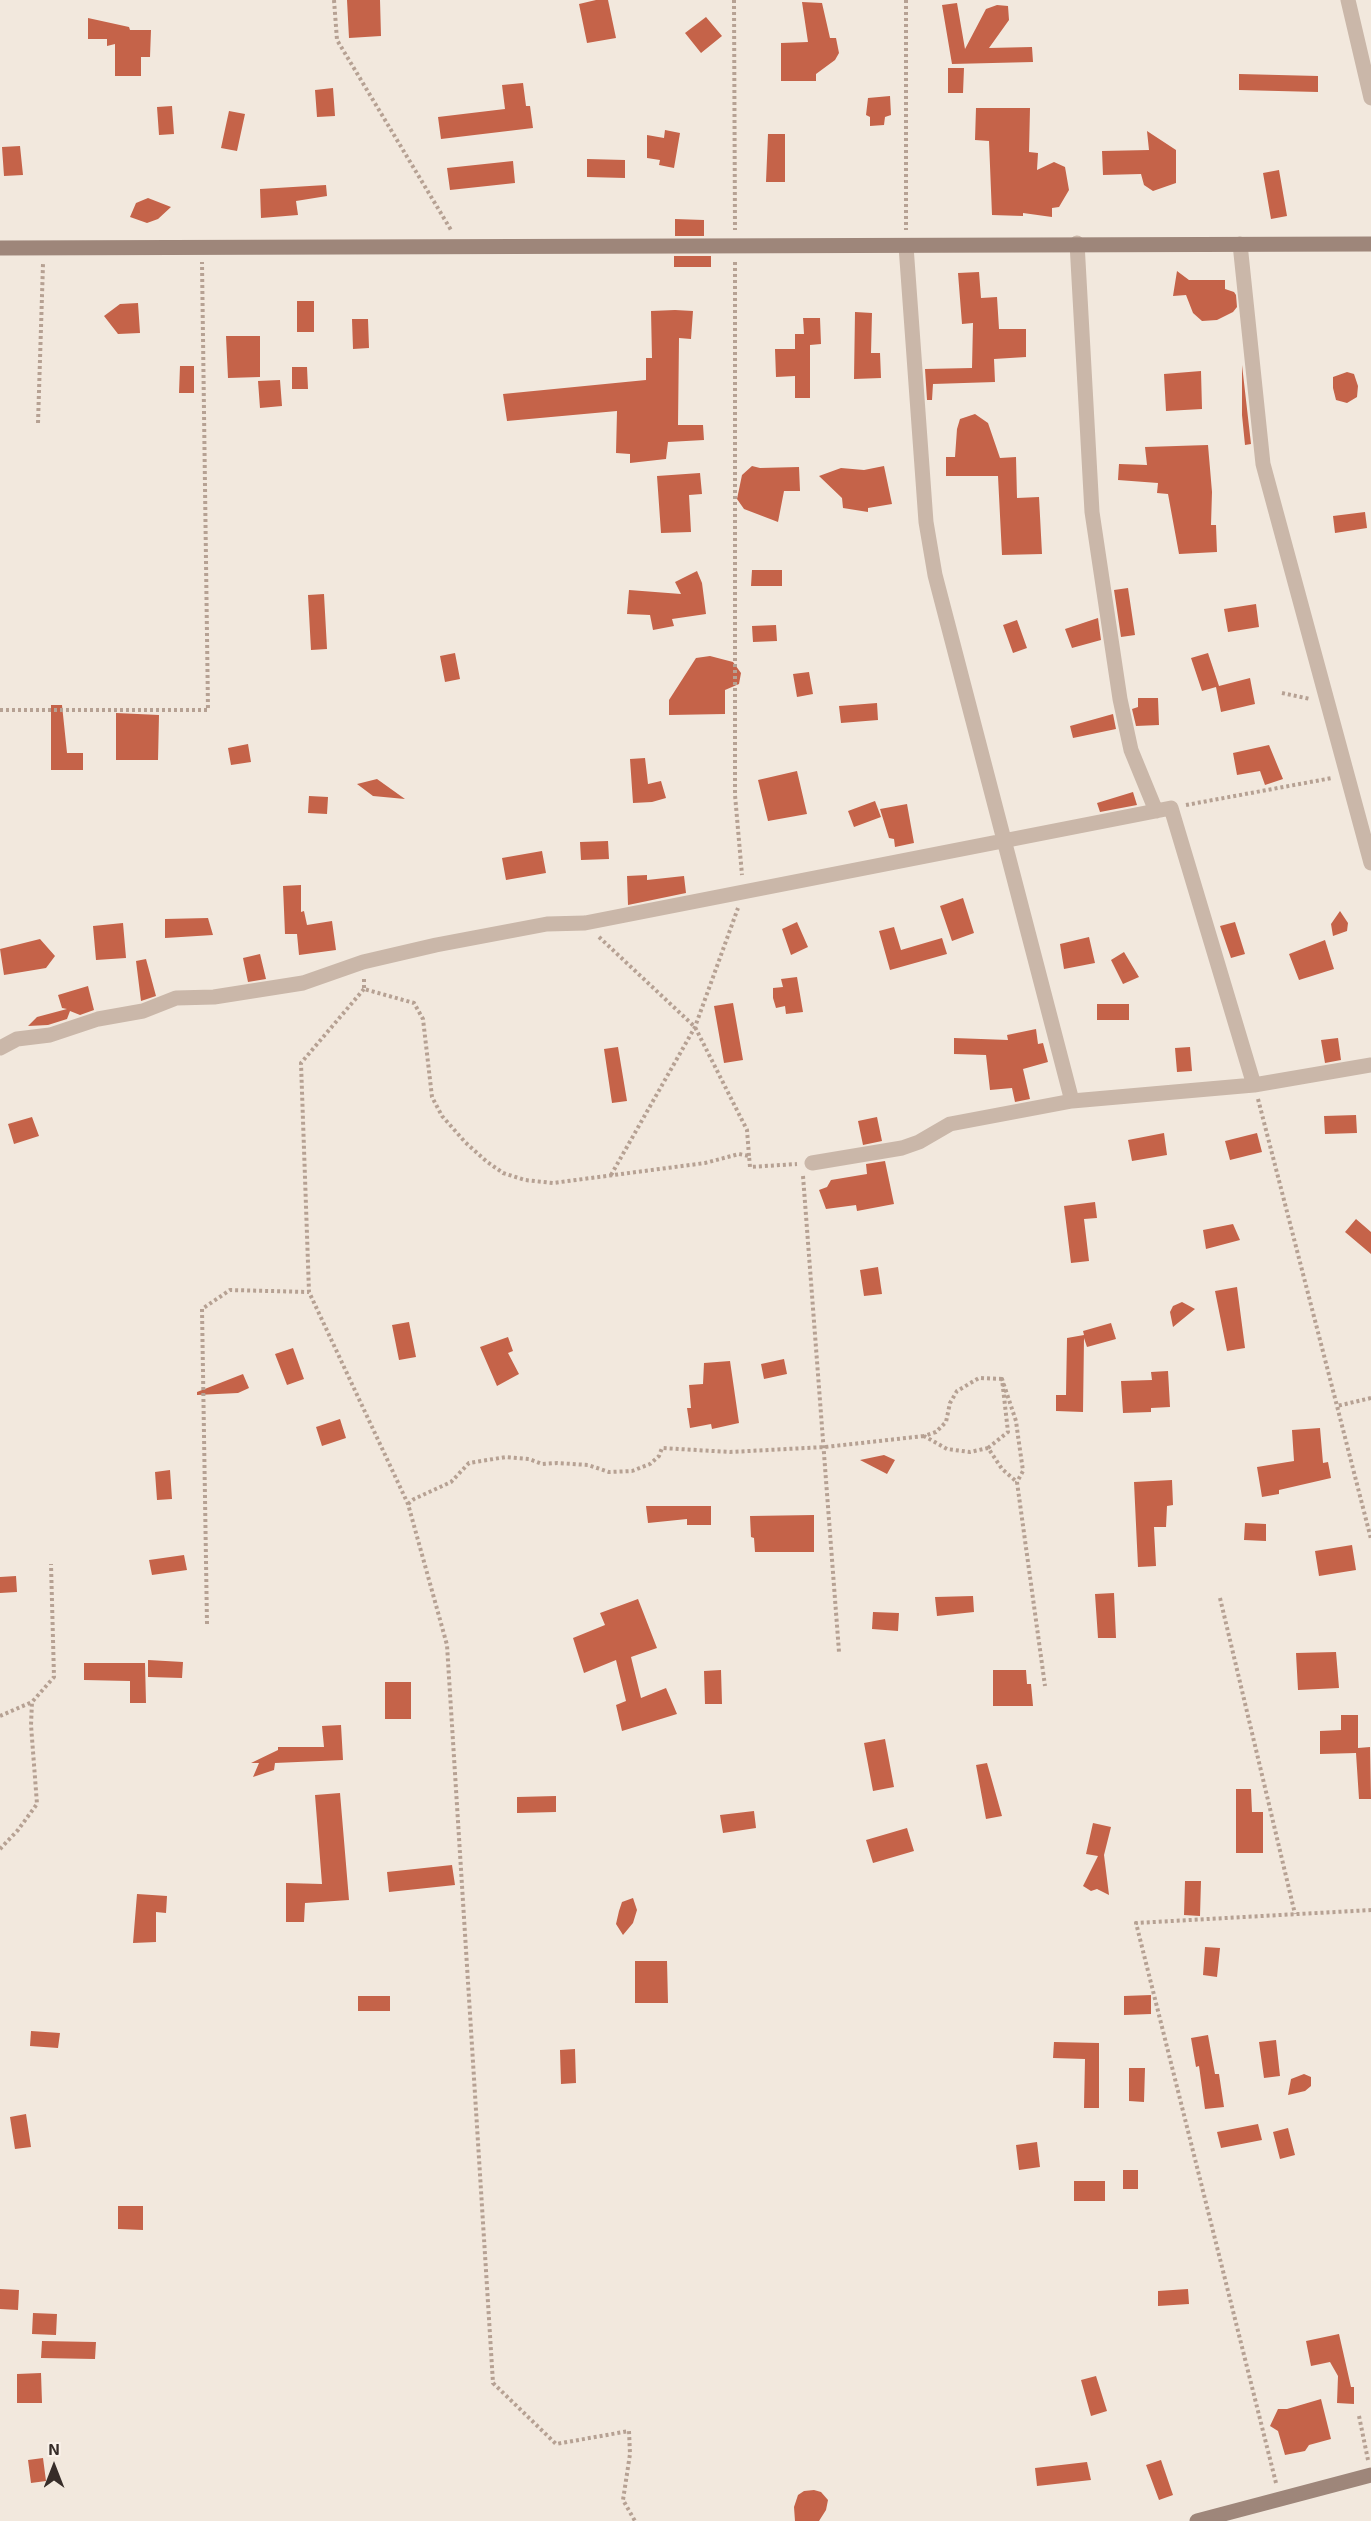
<!DOCTYPE html>
<style>
body{margin:0}
#map{position:relative;width:1371px;height:2521px;overflow:hidden;background:#f2e8dd;font-family:"Exo 2",sans-serif}
canvas{display:block}
.north{position:absolute;left:24px;top:2437px;width:60px;height:60px;-webkit-text-stroke:4px #faf2ea;paint-order:stroke;rotate:0deg;font-size:16px;font-weight:700;line-height:24px;text-align:center;color:#372d29}
.north::after{content:'';display:block;margin:auto;width:21px;height:27px;background:#372d29;clip-path:polygon(50% 0,100% 100%,50% 72%,0 100%)}
</style>
<div id="map">
<canvas width="1371" height="2521"></canvas>
<div class="north">N</div>
</div>
<script>
const context = document.querySelector('canvas').getContext('2d');
context.lineJoin = 'round';
function paint(path, color) {
  context.fillStyle = color;
  context.fill(path, 'evenodd');
}
function toPath(rows) {
  const path = new Path2D();
  for (const r of rows) {
    path.moveTo(r[0], r[1]);
    for (let i = 2; i < r.length; i += 2) path.lineTo(r[i], r[i + 1]);
  }
  return path;
}
function trace(path, color, width, dash) {
  context.strokeStyle = color;
  context.lineWidth = width;
  context.lineCap = dash ? 'butt' : 'round';
  context.setLineDash(dash || []);
  context.stroke(path);
}
paint(toPath([
 [347,0,380,0,381,36,349,38],
 [596,0,608,0,616,38,587,43,579,4],
 [802,2,822,3,830,38,836,38,839,53,835,60,816,74,816,81,781,81,781,43,808,42],
 [957,3,965,49,986,9,997,5,1008,6,1009,20,989,48,1032,47,1033,62,952,64,942,5],
 [706,17,722,36,701,53,685,33],
 [88,18,129,27,130,30,151,30,150,57,141,57,141,76,115,76,115,44,107,46,107,39,88,39],
 [948,68,964,68,963,93,948,93],
 [1239,74,1318,76,1318,92,1239,90],
 [523,83,526,106,530,106,533,128,441,139,438,117,505,109,502,85],
 [333,88,335,116,317,117,315,90],
 [890,96,891,115,885,117,884,125,870,126,870,117,866,115,868,98],
 [172,106,174,134,159,135,157,107],
 [976,108,1030,108,1029,152,1038,153,1037,170,1054,162,1065,167,1069,190,1059,207,1052,208,1052,217,1023,213,1023,216,992,215,989,141,975,140],
 [229,111,245,114,237,151,221,148],
 [665,130,680,133,674,168,659,165,660,160,647,158,647,135,664,138],
 [1147,131,1176,150,1176,183,1153,191,1144,185,1141,174,1103,175,1102,151,1149,150],
 [768,134,785,134,785,182,766,182],
 [20,146,23,175,4,176,2,147],
 [587,159,625,160,625,178,587,177],
 [513,161,515,183,450,190,447,168],
 [1279,170,1287,216,1271,219,1263,173],
 [326,185,327,196,296,201,298,215,261,218,260,189],
 [148,198,171,207,158,219,147,223,130,217,136,203],
 [675,219,704,220,704,236,675,236],
 [674,256,711,256,711,267,674,267],
 [1177,271,1189,280,1225,280,1225,289,1234,292,1236,295,1237,307,1233,312,1217,320,1202,321,1193,313,1186,295,1173,296],
 [979,272,981,298,997,297,999,329,1026,329,1026,357,994,359,995,382,933,384,932,400,927,400,925,369,972,368,973,323,962,324,958,273],
 [297,301,314,301,314,332,297,332],
 [138,303,140,333,118,334,104,316,120,304],
 [675,310,693,311,691,339,679,338,678,425,703,425,704,440,668,442,666,459,630,463,630,454,616,453,617,411,507,421,503,394,646,380,646,358,652,358,651,311],
 [855,312,872,313,871,353,880,353,881,378,854,379],
 [803,318,820,318,821,344,810,345,810,398,795,398,795,376,776,377,775,349,795,349,795,334,804,334],
 [352,319,368,319,369,348,353,349],
 [226,336,260,336,260,377,228,378],
 [1242,365,1251,444,1245,445,1242,415],
 [180,366,194,366,194,393,179,393],
 [292,367,307,367,308,389,292,389],
 [1201,371,1202,409,1166,411,1164,374],
 [1347,372,1354,374,1358,386,1357,397,1347,403,1336,400,1333,388,1333,377],
 [280,380,282,406,260,408,258,381],
 [975,414,988,423,1000,458,1016,457,1017,498,1039,497,1042,554,1002,555,998,476,946,476,946,457,955,457,957,429,960,419],
 [1208,445,1212,492,1211,525,1216,525,1217,552,1179,554,1168,494,1157,493,1158,483,1118,480,1119,464,1147,465,1145,447],
 [752,466,760,468,799,467,800,491,784,491,778,522,744,509,737,499,742,475],
 [884,466,892,504,868,508,868,512,843,508,842,498,819,476,841,468,864,470],
 [700,473,702,494,689,495,691,532,661,533,657,476],
 [1365,512,1367,528,1335,533,1333,516],
 [752,570,782,570,782,586,751,586],
 [697,571,702,583,706,614,672,619,674,626,653,630,650,615,627,614,629,590,681,594,675,582],
 [1128,588,1135,635,1121,637,1114,590],
 [324,594,327,649,311,650,308,595],
 [1256,604,1259,627,1228,632,1224,609],
 [1098,618,1101,640,1072,648,1065,629],
 [1017,620,1027,648,1013,653,1003,625],
 [776,625,777,641,753,642,752,626],
 [455,653,460,679,445,682,440,656],
 [1208,653,1219,686,1250,678,1255,704,1221,712,1216,687,1202,691,1191,658],
 [710,656,733,662,741,673,739,684,725,690,725,714,669,715,669,700,696,658],
 [809,672,813,694,797,697,793,674],
 [1138,698,1158,698,1159,725,1136,726,1132,709,1138,707],
 [877,703,878,720,841,723,839,706],
 [51,705,62,705,67,753,83,753,83,770,51,770],
 [116,713,159,715,158,760,116,760],
 [1113,714,1116,729,1073,738,1070,726],
 [248,744,251,762,231,765,228,748],
 [1269,745,1283,779,1265,785,1260,771,1237,775,1233,753],
 [645,758,648,784,661,781,666,798,652,802,633,803,630,759],
 [797,771,807,814,768,821,758,780],
 [377,779,405,799,373,796,357,784],
 [1133,792,1137,805,1100,812,1097,803],
 [309,796,328,797,327,814,308,813],
 [875,801,881,817,854,827,848,811],
 [907,804,914,843,895,847,894,839,889,838,880,809],
 [608,841,609,859,581,860,580,842],
 [542,851,546,873,506,880,502,858],
 [647,875,647,880,684,876,686,893,628,905,627,876],
 [301,885,301,912,304,911,307,925,332,921,336,950,299,955,297,934,285,934,283,886],
 [963,898,974,933,952,941,940,906],
 [1340,911,1348,923,1347,931,1333,936,1331,924],
 [208,918,213,935,165,938,165,919],
 [797,922,808,947,791,955,782,929],
 [1235,922,1245,954,1231,958,1220,926],
 [123,923,126,958,96,960,93,926],
 [894,927,901,950,942,938,947,954,890,970,879,931],
 [1089,937,1095,963,1064,969,1060,944],
 [40,939,55,956,46,968,4,975,0,949],
 [1325,940,1334,969,1299,980,1289,954],
 [1124,952,1139,977,1123,984,1111,960],
 [260,954,266,979,248,982,243,958],
 [146,959,156,996,141,1001,136,961],
 [797,977,803,1012,786,1014,785,1006,776,1008,773,998,773,988,783,987,781,979],
 [88,986,94,1010,80,1015,70,1011,67,1019,48,1025,28,1026,37,1017,67,1009,62,1008,58,995],
 [733,1003,743,1060,724,1063,714,1006],
 [1097,1004,1129,1004,1129,1020,1097,1020],
 [1036,1029,1038,1044,1043,1043,1048,1062,1023,1069,1030,1099,1015,1102,1012,1088,990,1090,986,1055,954,1054,954,1038,1008,1040,1007,1035],
 [1338,1038,1341,1060,1325,1063,1321,1040],
 [618,1047,627,1101,612,1103,604,1049],
 [1190,1047,1192,1071,1177,1072,1175,1048],
 [1356,1115,1357,1133,1325,1134,1324,1116],
 [32,1117,39,1136,14,1144,8,1124],
 [877,1117,882,1141,863,1145,858,1121],
 [1164,1133,1167,1155,1132,1161,1128,1140],
 [1257,1133,1262,1152,1230,1160,1225,1141],
 [885,1161,894,1204,857,1211,856,1205,826,1209,819,1190,827,1187,831,1180,867,1174,866,1164],
 [1095,1202,1097,1218,1084,1219,1089,1261,1071,1263,1064,1206],
 [1356,1219,1371,1232,1371,1254,1345,1232],
 [1233,1224,1240,1240,1206,1249,1203,1230],
 [878,1267,882,1294,864,1296,860,1270],
 [1237,1287,1245,1348,1227,1351,1215,1291],
 [1182,1302,1195,1309,1173,1327,1170,1312,1173,1306],
 [409,1322,416,1357,399,1360,392,1325],
 [1111,1323,1116,1339,1087,1347,1084,1338,1083,1412,1056,1411,1056,1395,1066,1395,1067,1338,1084,1335,1083,1331],
 [508,1337,513,1351,508,1353,519,1374,497,1386,480,1347],
 [293,1348,304,1379,287,1385,275,1354],
 [784,1359,787,1374,764,1379,761,1364],
 [730,1361,739,1423,712,1429,711,1424,690,1428,687,1408,691,1408,689,1385,703,1384,704,1363],
 [1168,1371,1170,1407,1151,1408,1151,1412,1123,1413,1121,1381,1152,1380,1151,1372],
 [243,1374,249,1388,238,1393,197,1395,197,1392],
 [340,1419,346,1438,322,1446,316,1427],
 [1320,1428,1323,1463,1328,1462,1331,1478,1279,1490,1279,1494,1262,1497,1257,1467,1294,1461,1292,1430],
 [884,1455,895,1460,887,1474,860,1460],
 [170,1470,172,1499,157,1500,155,1472],
 [1172,1480,1173,1505,1167,1506,1166,1527,1154,1527,1156,1566,1138,1567,1134,1482],
 [646,1506,711,1506,711,1525,687,1525,687,1519,648,1523],
 [814,1515,814,1552,755,1552,754,1538,751,1537,750,1516],
 [1245,1523,1266,1524,1266,1541,1244,1540],
 [1352,1545,1356,1570,1319,1576,1315,1551],
 [184,1555,187,1570,152,1575,149,1560],
 [16,1576,17,1592,0,1593,0,1577],
 [1114,1593,1116,1638,1098,1638,1095,1594],
 [973,1596,974,1612,937,1616,935,1597],
 [638,1599,657,1648,631,1657,641,1698,666,1688,677,1714,622,1731,616,1705,626,1701,616,1660,584,1673,573,1638,605,1625,600,1613],
 [873,1612,899,1613,898,1631,872,1629],
 [1336,1652,1339,1688,1298,1690,1296,1653],
 [148,1660,183,1662,182,1678,148,1677],
 [84,1663,145,1663,146,1703,130,1703,130,1681,84,1680],
 [721,1670,722,1704,705,1704,704,1671],
 [993,1670,1026,1670,1027,1684,1031,1684,1033,1706,993,1706],
 [385,1682,411,1682,411,1719,385,1719],
 [1341,1715,1358,1715,1358,1748,1370,1747,1371,1799,1359,1799,1356,1753,1320,1754,1320,1731,1341,1730],
 [341,1725,343,1760,275,1763,274,1770,253,1777,259,1763,251,1763,278,1750,278,1747,324,1747,322,1726],
 [885,1739,894,1787,873,1791,864,1743],
 [987,1763,1002,1816,986,1819,976,1765],
 [1236,1789,1251,1789,1252,1812,1263,1812,1263,1853,1236,1853],
 [340,1793,349,1900,305,1903,304,1922,286,1922,286,1883,322,1884,315,1795],
 [556,1796,556,1812,517,1813,517,1797],
 [754,1811,756,1828,723,1833,720,1815],
 [1093,1823,1111,1827,1104,1855,1109,1895,1097,1889,1091,1891,1083,1886,1098,1856,1086,1854],
 [907,1828,914,1851,873,1863,866,1840],
 [452,1865,455,1885,389,1892,387,1872],
 [1185,1881,1201,1881,1200,1916,1184,1915],
 [137,1894,167,1896,166,1913,156,1912,156,1942,133,1943],
 [633,1898,637,1910,633,1923,623,1935,616,1924,619,1911,622,1902],
 [1205,1947,1220,1948,1217,1977,1203,1975],
 [635,1961,667,1961,668,2003,635,2003],
 [1151,1995,1151,2014,1124,2015,1124,1996],
 [358,1996,390,1996,390,2011,358,2011],
 [31,2031,60,2033,58,2048,30,2046],
 [1208,2035,1215,2074,1219,2074,1224,2107,1205,2109,1199,2066,1196,2067,1191,2038],
 [1276,2040,1280,2076,1264,2078,1259,2042],
 [1054,2042,1099,2043,1099,2108,1084,2108,1085,2059,1053,2058],
 [575,2049,576,2083,561,2084,560,2050],
 [1129,2068,1145,2068,1144,2102,1129,2101],
 [1304,2074,1311,2077,1311,2086,1305,2091,1288,2095,1291,2079],
 [26,2114,31,2147,15,2149,10,2117],
 [1258,2124,1262,2140,1221,2148,1217,2132],
 [1288,2128,1295,2155,1280,2159,1273,2132],
 [1037,2142,1040,2167,1019,2170,1016,2145],
 [1123,2170,1138,2170,1138,2189,1123,2189],
 [1074,2181,1105,2181,1105,2201,1074,2201],
 [118,2206,143,2206,143,2230,118,2229],
 [0,2289,19,2290,18,2310,0,2309],
 [1188,2289,1189,2304,1158,2306,1158,2291],
 [33,2313,57,2314,56,2335,32,2334],
 [1339,2334,1351,2387,1354,2387,1354,2404,1337,2403,1338,2376,1330,2362,1311,2366,1306,2341],
 [42,2341,96,2342,95,2359,41,2358],
 [41,2373,42,2403,17,2403,17,2374],
 [1096,2376,1107,2411,1091,2416,1081,2380],
 [1321,2399,1331,2439,1309,2445,1305,2451,1285,2455,1278,2431,1270,2426,1278,2409,1287,2409],
 [43,2458,46,2481,31,2483,28,2460],
 [1161,2460,1173,2495,1159,2500,1146,2465],
 [1087,2462,1091,2480,1037,2486,1035,2468],
 [814,2490,821,2492,828,2500,826,2510,819,2521,795,2521,794,2507,798,2495,804,2491]
]), '#c56349');
trace(toPath([
 [334,0,337,40,451,230],
 [734,0,735,230],
 [906,0,906,230],
 [735,262,735,795,742,875],
 [38,423,43,264],
 [1282,693,1310,699],
 [0,710,208,710,202,262],
 [1186,805,1332,778],
 [599,937,695,1027,747,1130,749,1156],
 [364,979,364,989,414,1003,423,1019,432,1097,442,1116,465,1142,486,1161,503,1173,525,1180,553,1183,705,1163,739,1154,749,1156,750,1167,797,1164],
 [364,989,301,1063,309,1292,408,1504,447,1645,493,2383,556,2444,629,2431,630,2454,623,2500,635,2521],
 [1258,1099,1337,1406],
 [611,1175,695,1027,738,908],
 [803,1176,839,1652],
 [1002,1379,979,1378,957,1391,950,1403,946,1422,936,1432,924,1436,947,1449,970,1452,988,1448,1002,1469,1017,1482],
 [1371,1398,1337,1406,1371,1539],
 [988,1448,1008,1432,1002,1379,1016,1421,1018,1436,1023,1471,1017,1482,1045,1686],
 [408,1504,414,1499,451,1482,469,1463,506,1457,529,1459,542,1464,557,1463,588,1465,609,1472,632,1471,650,1464,659,1456,662,1448,730,1452,825,1447,924,1436],
 [1220,1598,1295,1914],
 [207,1624,202,1309,230,1290,309,1292],
 [0,1716,32,1702],
 [0,1849,18,1830,37,1804,31,1725,32,1702,54,1677,51,1564],
 [1359,2416,1368,2460],
 [1276,2483,1136,1923,1371,1910]
]), '#b6a193', 4, [3, 3]);
trace(toPath([
 [1348,0,1371,98],
 [1077,243,1092,512,1120,699,1131,750,1156,811],
 [1240,244,1263,464,1371,863],
 [906,246,926,522,935,575,1072,1101],
 [0,1048,17,1039,50,1035,98,1019,143,1011,176,998,214,997,303,983,363,962,436,945,547,924,585,923,1171,808,1254,1085],
 [812,1163,902,1148,919,1142,950,1124,1072,1101,1254,1085,1371,1065]
]), '#cab7a9', 15);
trace(toPath([
 [0,248,1371,244],
 [1197,2521,1371,2475]
]), '#9e867a', 15);
</script>
